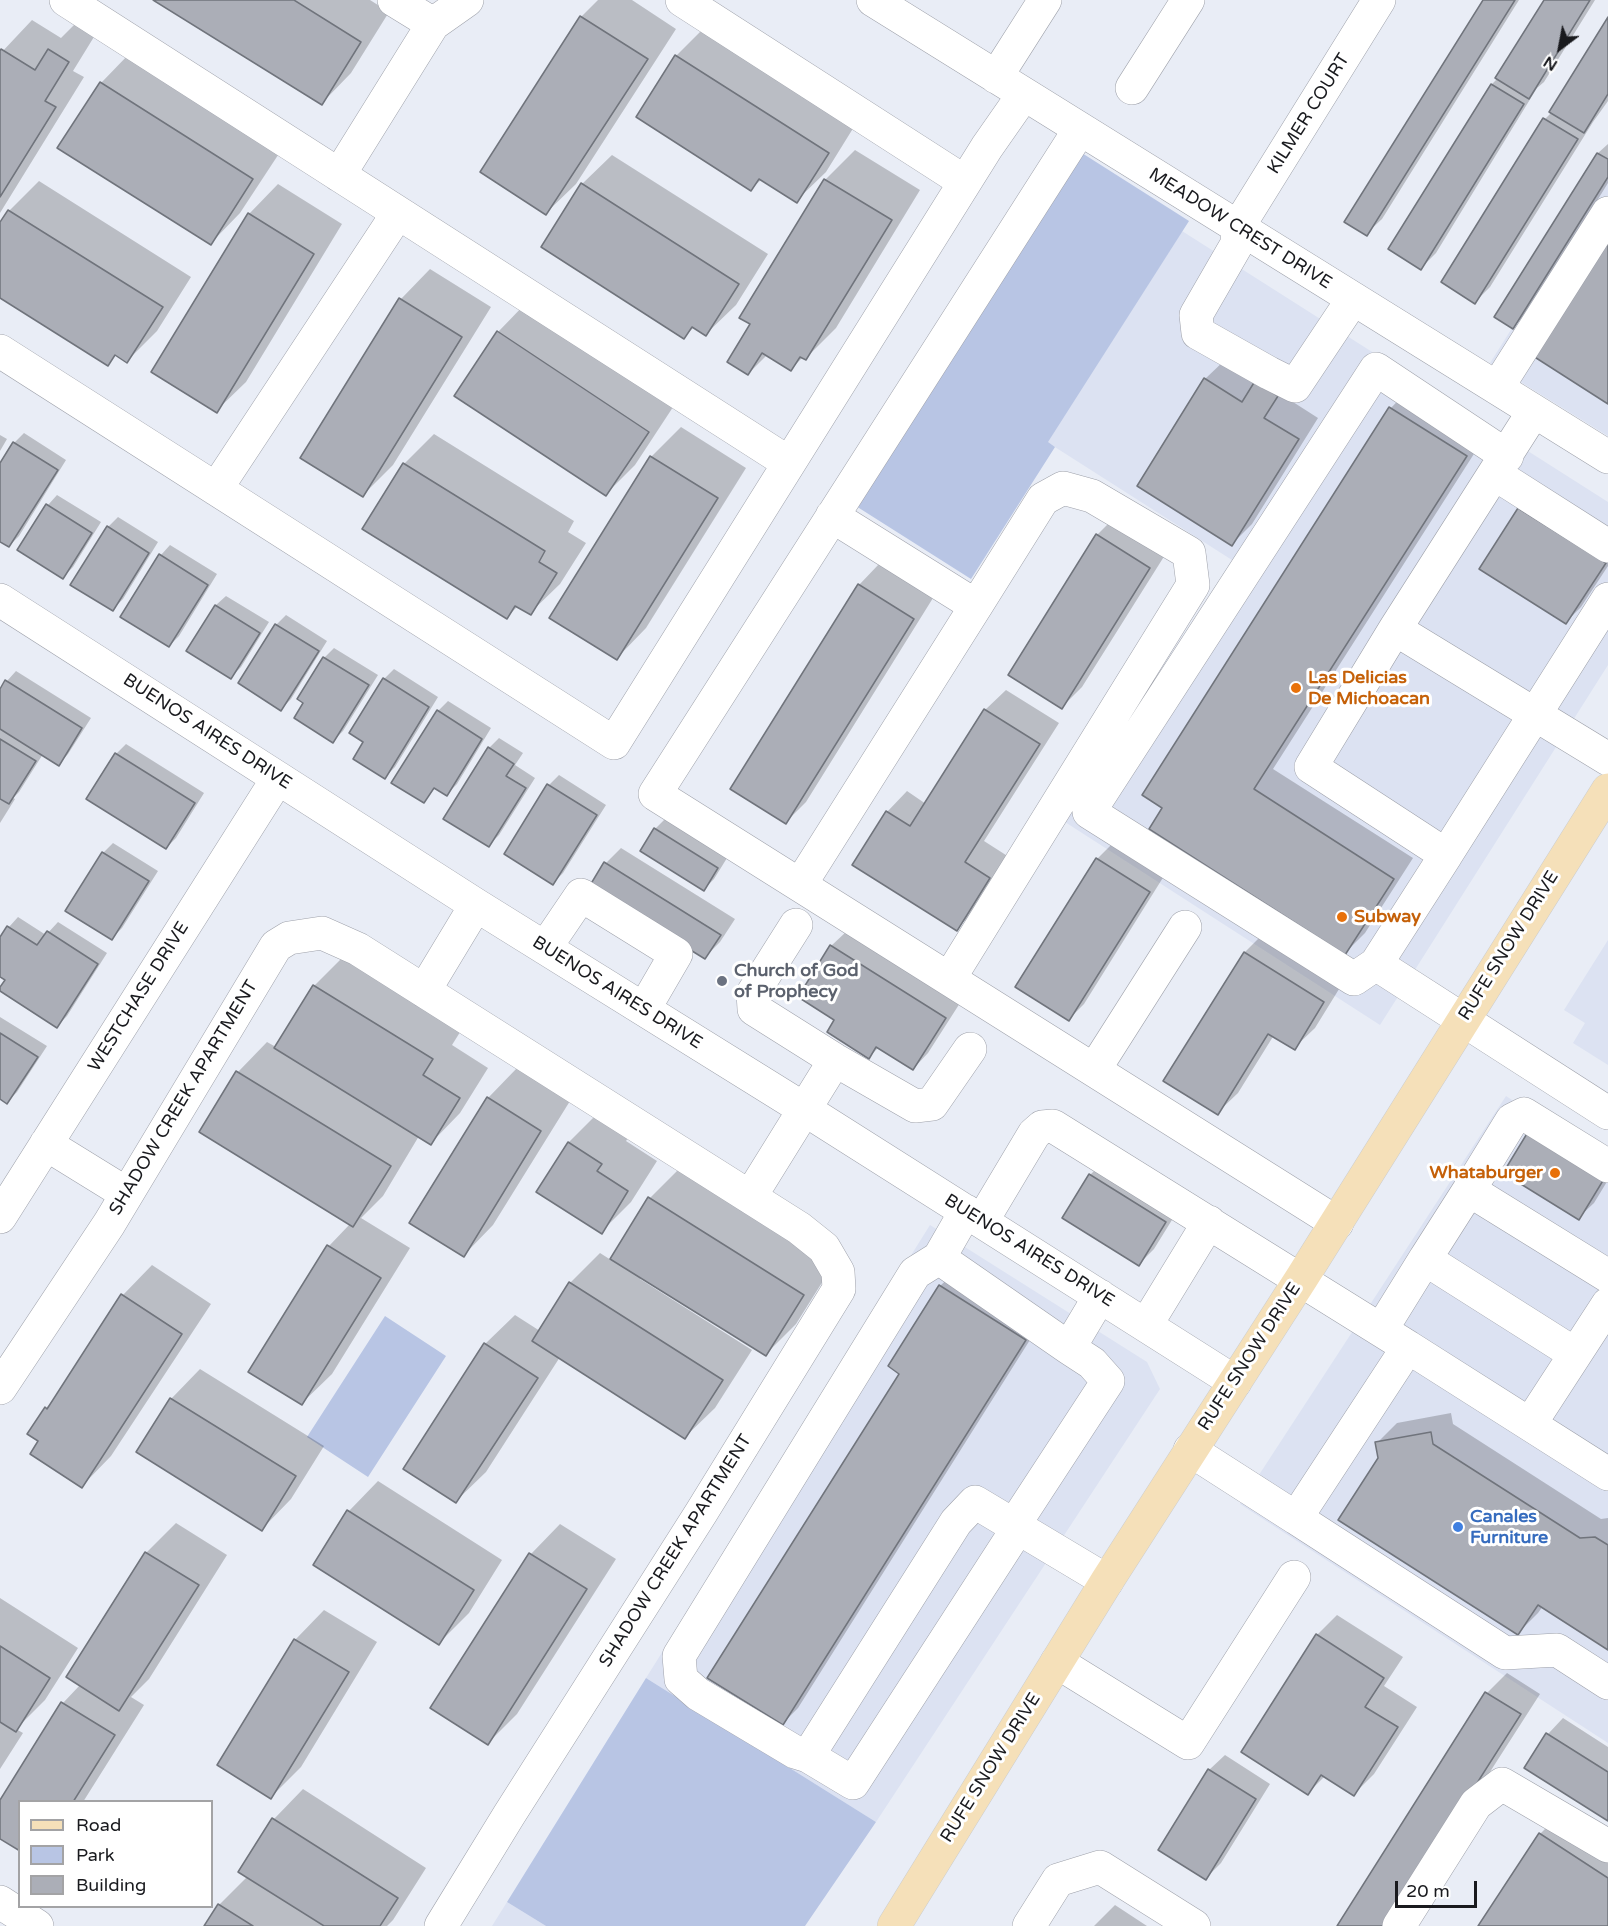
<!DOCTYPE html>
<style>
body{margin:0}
#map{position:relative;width:1608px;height:1926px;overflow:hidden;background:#e9edf6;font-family:"Varela Round",sans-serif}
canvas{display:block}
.legend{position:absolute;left:18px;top:1800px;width:195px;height:108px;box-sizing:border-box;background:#fff;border:2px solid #a3a3a5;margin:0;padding:8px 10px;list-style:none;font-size:18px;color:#191a1e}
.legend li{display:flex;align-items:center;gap:12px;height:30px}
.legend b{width:30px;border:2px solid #a3a3a5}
.north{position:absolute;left:1530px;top:18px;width:60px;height:60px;-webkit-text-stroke:4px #fff;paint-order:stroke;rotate:212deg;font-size:16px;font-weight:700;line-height:24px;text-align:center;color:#191a1e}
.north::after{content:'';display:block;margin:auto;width:21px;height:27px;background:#191a1e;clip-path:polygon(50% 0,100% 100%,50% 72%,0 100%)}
.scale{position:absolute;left:1395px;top:1881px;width:82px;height:27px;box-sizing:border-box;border:3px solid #191a1e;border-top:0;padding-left:8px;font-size:18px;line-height:21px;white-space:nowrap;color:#191a1e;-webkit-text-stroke:4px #fff;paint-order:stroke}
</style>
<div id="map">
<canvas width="1608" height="1926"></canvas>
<ul class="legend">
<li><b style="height:8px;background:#f5e0b9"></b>Road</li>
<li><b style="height:16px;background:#b8c5e4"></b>Park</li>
<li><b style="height:16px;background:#abaeb7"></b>Building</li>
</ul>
<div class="north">N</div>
<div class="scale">20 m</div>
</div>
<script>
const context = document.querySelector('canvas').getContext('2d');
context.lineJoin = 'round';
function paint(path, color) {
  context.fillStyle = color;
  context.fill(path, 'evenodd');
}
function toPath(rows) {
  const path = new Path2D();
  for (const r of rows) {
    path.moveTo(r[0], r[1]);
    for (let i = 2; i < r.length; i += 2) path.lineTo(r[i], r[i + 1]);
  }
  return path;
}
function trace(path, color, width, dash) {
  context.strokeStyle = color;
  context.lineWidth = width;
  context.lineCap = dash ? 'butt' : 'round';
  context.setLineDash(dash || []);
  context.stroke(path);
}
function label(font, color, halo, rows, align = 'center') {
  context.font = font + ' "Varela Round",sans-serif';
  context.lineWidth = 6;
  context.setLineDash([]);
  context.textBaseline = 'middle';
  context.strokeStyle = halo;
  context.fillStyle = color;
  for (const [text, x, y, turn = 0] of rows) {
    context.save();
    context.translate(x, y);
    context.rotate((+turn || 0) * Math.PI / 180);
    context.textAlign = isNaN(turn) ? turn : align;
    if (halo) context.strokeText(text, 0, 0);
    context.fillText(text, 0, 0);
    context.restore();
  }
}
paint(toPath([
 [1608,176,1608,436,1490,363],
 [1182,231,1608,502,1608,665,1380,1025,1065,822,1232,560,1047,442],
 [1608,940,1608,1065,1573,1043,1585,1023,1564,1010],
 [1506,1096,1608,1163,1608,1743,1240,1504],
 [930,1225,1147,1362,1160,1389,876,1822,646,1678],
 [507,1902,546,1926,492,1926]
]), '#dce2f2');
paint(toPath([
 [1074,148,1189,221,1048,442,1055,447,971,579,848,501],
 [385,1316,446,1356,368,1477,307,1437],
 [646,1678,876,1822,805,1926,546,1926,507,1902]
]), '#b8c5e4');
paint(toPath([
 [156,0,370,0,389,12,351,73,322,103],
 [598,0,632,0,676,29,576,184,546,213,482,172,581,17],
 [1485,0,1519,0,1382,219,1366,234],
 [1546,0,1595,0,1544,82,1537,88,1436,253,1421,268,1390,249,1492,84,1498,78],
 [32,20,61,38,78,21,97,32,73,71,84,77,0,213,0,54],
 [1608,20,1608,101,1593,122,1490,287,1475,302,1443,282,1545,119,1552,112],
 [706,26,857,122,826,172,796,201,762,179,751,189,638,117,677,55],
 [130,53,282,149,240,213,211,243,101,83],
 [1608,144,1608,183,1528,312,1513,327,1496,317,1598,153],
 [855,150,920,190,836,328,806,358,803,357,791,369,767,355,748,374,752,324,741,317,825,180],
 [612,155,768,254,736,305,706,334,694,327,684,337,582,184],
 [39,181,191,277,157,331,127,361,117,354,107,364,0,296,0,225,9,211],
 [278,184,342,224,246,382,216,411,249,214],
 [430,269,491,307,393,465,363,495,302,457,401,299],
 [527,302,677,401,635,465,606,494,498,332],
 [1226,359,1318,418,1252,524,1232,544,1205,379],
 [1411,387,1486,435,1273,769,1413,858,1365,933,1345,953,1164,808,1144,795,1391,408],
 [681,427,746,468,646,628,617,658,651,457],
 [24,433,66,460,19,536,9,546,0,540,0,466,14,443],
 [434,434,574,521,568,532,586,543,560,584,530,613,518,606,507,617,404,464],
 [0,435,7,439,0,451],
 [57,495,101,522,73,567,63,577,19,550,48,505],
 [1118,514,1170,547,1082,687,1062,707,1010,675,1097,535],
 [118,517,158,542,123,599,113,609,108,527],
 [1608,540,1608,566,1581,607,1566,622],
 [170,545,217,574,179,636,169,646,161,555],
 [879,564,933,598,806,802,786,822,732,788,859,585],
 [226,596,269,622,241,667,231,677,188,650,216,605],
 [286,615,327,641,291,699,281,709,240,683,276,625],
 [334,648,378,675,343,731,333,741,305,703,299,699,324,658],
 [394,669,438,697,395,767,385,777,365,742,384,679],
 [16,671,91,718,68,754,59,764,43,754,19,792,13,798,15,799,0,823,0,691,7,681],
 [1006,690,1059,723,984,841,1009,857,977,909,956,929,887,812,907,791,926,804,985,710],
 [448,701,491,728,457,784,447,794,436,787,424,801,438,711],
 [499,738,523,753,515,765,535,778,499,835,489,845,489,748],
 [126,744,204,793,176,838,166,848,116,754],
 [559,775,606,805,563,873,553,883,549,785],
 [665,819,727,858,714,879,704,889,655,829],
 [113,843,158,871,122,928,112,938,67,910,103,853],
 [1112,844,1164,876,1084,1004,1069,1019,1097,859],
 [621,848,735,919,720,942,705,957,606,863],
 [18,917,46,935,58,922,107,953,67,1016,57,1026,0,975,0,940,9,927],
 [847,931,960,1003,928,1053,913,1069,879,1047,869,1057,836,1020,831,946],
 [1265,932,1344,981,1315,1028,1294,1048,1274,1035,1238,1093,1217,1113,1245,952],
 [344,956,462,1029,452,1045,488,1068,460,1113,431,1143,419,1136,383,1196,361,1218,410,1248,332,1374,302,1403,250,1372,329,1246,350,1224,201,1131,238,1072,267,1042,276,1047,314,986],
 [0,1017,47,1046,17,1092,7,1102,0,1097],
 [517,1068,570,1101,493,1225,464,1255,488,1098],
 [598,1113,631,1134,626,1141,657,1161,631,1202,601,1232,538,1192,569,1142],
 [1105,1160,1180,1207,1154,1249,1139,1264,1090,1175],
 [679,1169,833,1265,796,1324,766,1354,641,1276,640,1279,752,1350,715,1408,685,1437,560,1357,486,1472,456,1501,485,1344,515,1315,540,1331,570,1283,600,1253,611,1260,650,1198],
 [1505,1172,1608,1180,1594,1203,1578,1218],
 [152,1265,211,1304,111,1456,82,1486,40,1441,29,1434,46,1408,54,1400,123,1295],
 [956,1271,1040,1324,798,1708,783,1723,940,1286],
 [200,1369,324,1446,291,1499,262,1529,171,1399],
 [1451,1413,1453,1424,1601,1519,1608,1518,1608,1648,1543,1606,1538,1613,1518,1633,1380,1459,1377,1443,1397,1423],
 [378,1481,502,1560,469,1613,439,1643,315,1564,349,1511],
 [176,1523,227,1555,149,1679,131,1697,144,1705,83,1802,20,1802,0,1837,0,1803,63,1703,80,1685,68,1677,146,1553],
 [560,1524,616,1559,517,1714,488,1743,432,1707,531,1554],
 [0,1598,78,1648,45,1700,16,1729,23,1733,0,1769],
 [324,1610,377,1642,301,1767,271,1797,295,1640],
 [1337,1615,1403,1657,1384,1686,1417,1707,1374,1774,1354,1794,1325,1776,1308,1793,1317,1635],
 [1507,1673,1540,1694,1391,1926,1338,1926,1487,1693],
 [1563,1718,1608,1747,1608,1819,1527,1767,1548,1734],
 [1225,1755,1270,1784,1221,1863,1206,1878,1209,1770],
 [303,1789,426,1868,393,1920,387,1926,206,1926,219,1905,248,1876,240,1871,274,1819],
 [1560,1814,1608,1845,1608,1926,1480,1926,1540,1834],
 [1115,1905,1147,1926,1094,1926]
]), '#0003');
const building = toPath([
 [153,0,294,0,361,42,322,105,153,0],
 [1483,0,1515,0,1367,236,1344,222,1483,0],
 [1544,0,1590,0,1529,99,1495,78,1544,0],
 [580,16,648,59,546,215,480,172,580,16],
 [1608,17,1608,94,1584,133,1549,112,1608,17],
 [1,49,35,70,48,49,69,62,45,101,56,107,0,197,0,51,1,49],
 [675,55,829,153,797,203,759,179,751,191,636,117,675,55],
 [100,82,253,179,211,245,57,148,100,82],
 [1491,84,1524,104,1421,270,1388,249,1491,84],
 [1543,118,1578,139,1475,304,1441,282,1543,118],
 [1597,153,1608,159,1608,177,1513,329,1494,317,1597,153],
 [824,179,892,220,806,360,800,357,791,371,762,353,748,375,727,362,750,324,739,318,824,179],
 [581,183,739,284,706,336,692,327,684,339,541,247,581,183],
 [8,210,163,307,127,363,115,355,108,366,0,298,0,222,8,210],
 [248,213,314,254,217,413,151,372,248,213],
 [1608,238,1608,404,1533,356,1608,238],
 [399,298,462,337,363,497,300,458,399,298],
 [497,331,649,432,606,496,454,396,497,331],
 [1204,378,1242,402,1255,381,1278,396,1264,418,1299,439,1232,546,1137,486,1204,378],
 [1389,407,1467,456,1254,789,1394,879,1345,955,1149,829,1162,808,1142,795,1389,407],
 [13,442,58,470,9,547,0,542,0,463,13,442],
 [650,456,718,498,617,660,549,618,650,456],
 [403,463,545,551,539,562,557,573,531,615,515,606,507,619,362,529,403,463],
 [46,504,92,533,63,579,17,550,46,504],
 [1518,508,1606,563,1566,624,1479,569,1518,508],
 [107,526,149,553,113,611,70,585,107,526],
 [1096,534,1150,568,1062,709,1008,675,1096,534],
 [159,554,208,585,169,647,120,617,159,554],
 [858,584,914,619,786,824,730,789,858,584],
 [215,605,260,633,231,679,186,651,215,605],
 [275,624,319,651,281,711,238,683,275,624],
 [323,657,369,685,333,743,294,718,303,703,297,699,323,657],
 [383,678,429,707,385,779,353,759,363,742,349,733,383,678],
 [5,680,82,728,59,766,0,729,0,689,5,680],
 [984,709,1040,744,965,862,990,878,957,931,852,865,886,811,910,826,984,709],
 [437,710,482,739,447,796,434,788,424,803,391,783,437,710],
 [0,739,36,761,9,804,0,799,0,739],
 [488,747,514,764,506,776,526,788,489,847,443,819,488,747],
 [115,753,195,803,166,849,86,799,115,753],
 [547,784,597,815,553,885,504,854,547,784],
 [654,828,718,868,704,891,640,851,654,828],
 [102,852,149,881,112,940,65,911,102,852],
 [1096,858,1150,892,1069,1021,1015,987,1096,858],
 [604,862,721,935,705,959,589,887,604,862],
 [7,926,37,945,47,931,98,964,57,1028,0,991,0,987,5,980,0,977,0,937,7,926],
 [830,945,946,1018,913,1070,876,1047,869,1059,827,1032,834,1020,798,997,830,945],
 [1244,952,1324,1002,1295,1050,1268,1034,1218,1115,1163,1081,1244,952],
 [313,985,433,1059,423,1075,460,1098,431,1145,274,1048,313,985],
 [0,1033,38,1057,7,1104,0,1099,0,1033],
 [236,1071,391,1166,353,1227,199,1132,236,1071],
 [487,1097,541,1131,464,1257,409,1223,487,1097],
 [1531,1127,1607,1174,1579,1220,1503,1173,1531,1127],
 [568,1142,602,1164,597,1171,628,1191,602,1234,536,1192,568,1142],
 [1089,1174,1166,1222,1139,1266,1062,1218,1089,1174],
 [648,1197,804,1295,766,1356,610,1259,648,1197],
 [327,1245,381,1278,302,1405,248,1372,327,1245],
 [569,1282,723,1380,685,1439,532,1341,569,1282],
 [939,1285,1026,1340,783,1725,707,1678,899,1374,888,1366,939,1285],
 [121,1294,182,1334,82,1488,30,1454,38,1441,27,1434,45,1407,47,1409,121,1294],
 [484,1343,538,1378,456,1503,403,1469,484,1343],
 [170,1398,296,1476,262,1531,136,1452,170,1398],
 [1431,1432,1433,1444,1580,1538,1595,1537,1608,1545,1608,1650,1538,1605,1518,1635,1338,1520,1378,1458,1375,1442,1431,1432],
 [347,1510,474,1590,439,1645,313,1565,347,1510],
 [145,1552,199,1585,119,1711,66,1677,145,1552],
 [529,1553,587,1589,488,1745,430,1708,529,1553],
 [1316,1634,1384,1678,1365,1707,1398,1727,1354,1796,1321,1775,1308,1795,1241,1752,1316,1634],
 [294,1639,349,1672,271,1799,217,1765,294,1639],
 [0,1646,50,1678,16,1732,0,1722,0,1646],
 [1485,1692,1521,1714,1386,1926,1337,1926,1485,1692],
 [61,1702,115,1735,73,1802,20,1802,20,1851,0,1839,0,1800,61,1702],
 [1546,1733,1608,1772,1608,1821,1524,1768,1546,1733],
 [1208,1769,1256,1799,1206,1880,1158,1850,1208,1769],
 [272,1818,398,1898,380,1926,324,1926,238,1872,272,1818],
 [1539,1833,1608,1878,1608,1926,1478,1926,1539,1833],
 [218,1904,253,1926,204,1926,218,1904]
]);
paint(building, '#abaeb7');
trace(building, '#70747c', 1.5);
const minor = toPath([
 [66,0,789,463],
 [394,0,433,24],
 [682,0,965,182],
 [873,0,1608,457],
 [996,77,1045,0],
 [1132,88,1188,0],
 [1080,129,655,794,1337,1223],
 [339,175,433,24,467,0],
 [1353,299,1295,386,1269,373,1198,333,1196,315,1237,244,1238,227,1379,0],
 [0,351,614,743,987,147,1024,94],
 [1497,388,1608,213],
 [1534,411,1395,629,1311,767,1446,855,1376,964,1608,1113],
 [1495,474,1608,546],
 [216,489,398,213],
 [832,516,976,606,1043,499,1063,488,1092,496,1189,553,1193,585,949,979],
 [0,600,476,905,804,1109,1235,1382],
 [1395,629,1608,759],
 [1446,855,1608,599],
 [800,885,976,606],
 [796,925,753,993,754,1009,835,1060,915,1106,932,1104,970,1049],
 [545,948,581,895,676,954,644,1009],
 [1376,964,1354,979,1089,812,1376,369,1507,456],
 [424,991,476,905],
 [1094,1070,1185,927],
 [46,1144,127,1194],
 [1469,1190,1512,1120,1524,1114,1608,1166],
 [750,1197,835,1060],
 [966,1211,939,1258,915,1273,679,1656,681,1679,698,1694,795,1752,808,1756,956,1522,975,1502,1107,1581],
 [0,1217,278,778],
 [982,1221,1034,1134,1042,1127,1053,1126,1408,1347],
 [939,1258,1069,1348],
 [1425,1259,1469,1190,1608,1276],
 [1146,1325,1209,1222],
 [1381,1330,1425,1259,1575,1354],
 [0,1388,109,1224,276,946,289,938,322,933,358,949,799,1228,824,1248,838,1272,839,1289,701,1513,509,1815,441,1926],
 [1530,1424,1608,1304],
 [1190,1450,1296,1518,1408,1347,1608,1474],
 [1296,1518,1505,1653,1557,1650,1608,1683],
 [1014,1525,1108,1381,1092,1363,1069,1348,1100,1296],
 [1057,1662,1188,1743,1294,1577],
 [808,1756,853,1783,1018,1528],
 [0,1902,37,1926],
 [1029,1926,1058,1880,1100,1867,1194,1926],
 [1399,1926,1476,1804,1502,1784,1608,1846]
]);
const major = toPath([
 [894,1926,1107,1581,1301,1279,1608,790]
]);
trace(minor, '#9ea1aa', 34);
trace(major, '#cccdce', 34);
trace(minor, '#fff', 33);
trace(major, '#f5e0b9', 33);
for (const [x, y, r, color] of [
 [1296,688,6,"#e8710a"],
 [1342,917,6,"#e8710a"],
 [722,981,6,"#6b7280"],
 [1555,1173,6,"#e8710a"],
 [1458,1527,6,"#3f7fe0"]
]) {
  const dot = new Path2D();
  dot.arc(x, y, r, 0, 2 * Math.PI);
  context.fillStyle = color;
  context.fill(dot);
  trace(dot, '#fff', 2);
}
label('18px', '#191a1e', '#fff', [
 ["KILMER COURT",1309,114,-58],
 ["MEADOW CREST DRIVE",1240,229,32],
 ["BUENOS AIRES DRIVE",207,732,33],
 ["RUFE SNOW DRIVE",1509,946,-58],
 ["BUENOS AIRES DRIVE",617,993,32],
 ["WESTCHASE DRIVE",139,997,-58],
 ["SHADOW CREEK APARTMENT",184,1098,-59],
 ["BUENOS AIRES DRIVE",1029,1251,32],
 ["RUFE SNOW DRIVE",1250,1357,-57],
 ["SHADOW CREEK APARTMENT",676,1551,-58],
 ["RUFE SNOW DRIVE",991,1768,-58]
]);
label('bold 18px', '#c56008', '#fff', [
 ["Las Delicias",1308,678],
 ["De Michoacan",1308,699],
 ["Subway",1354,917],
 ["Whataburger",1543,1173,"right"]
], 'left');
label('bold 18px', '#5b616d', '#fff', [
 ["Church of God",734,971],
 ["of Prophecy",734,992]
], 'left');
label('bold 18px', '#366cbe', '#fff', [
 ["Canales",1470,1517],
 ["Furniture",1470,1538]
], 'left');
</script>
